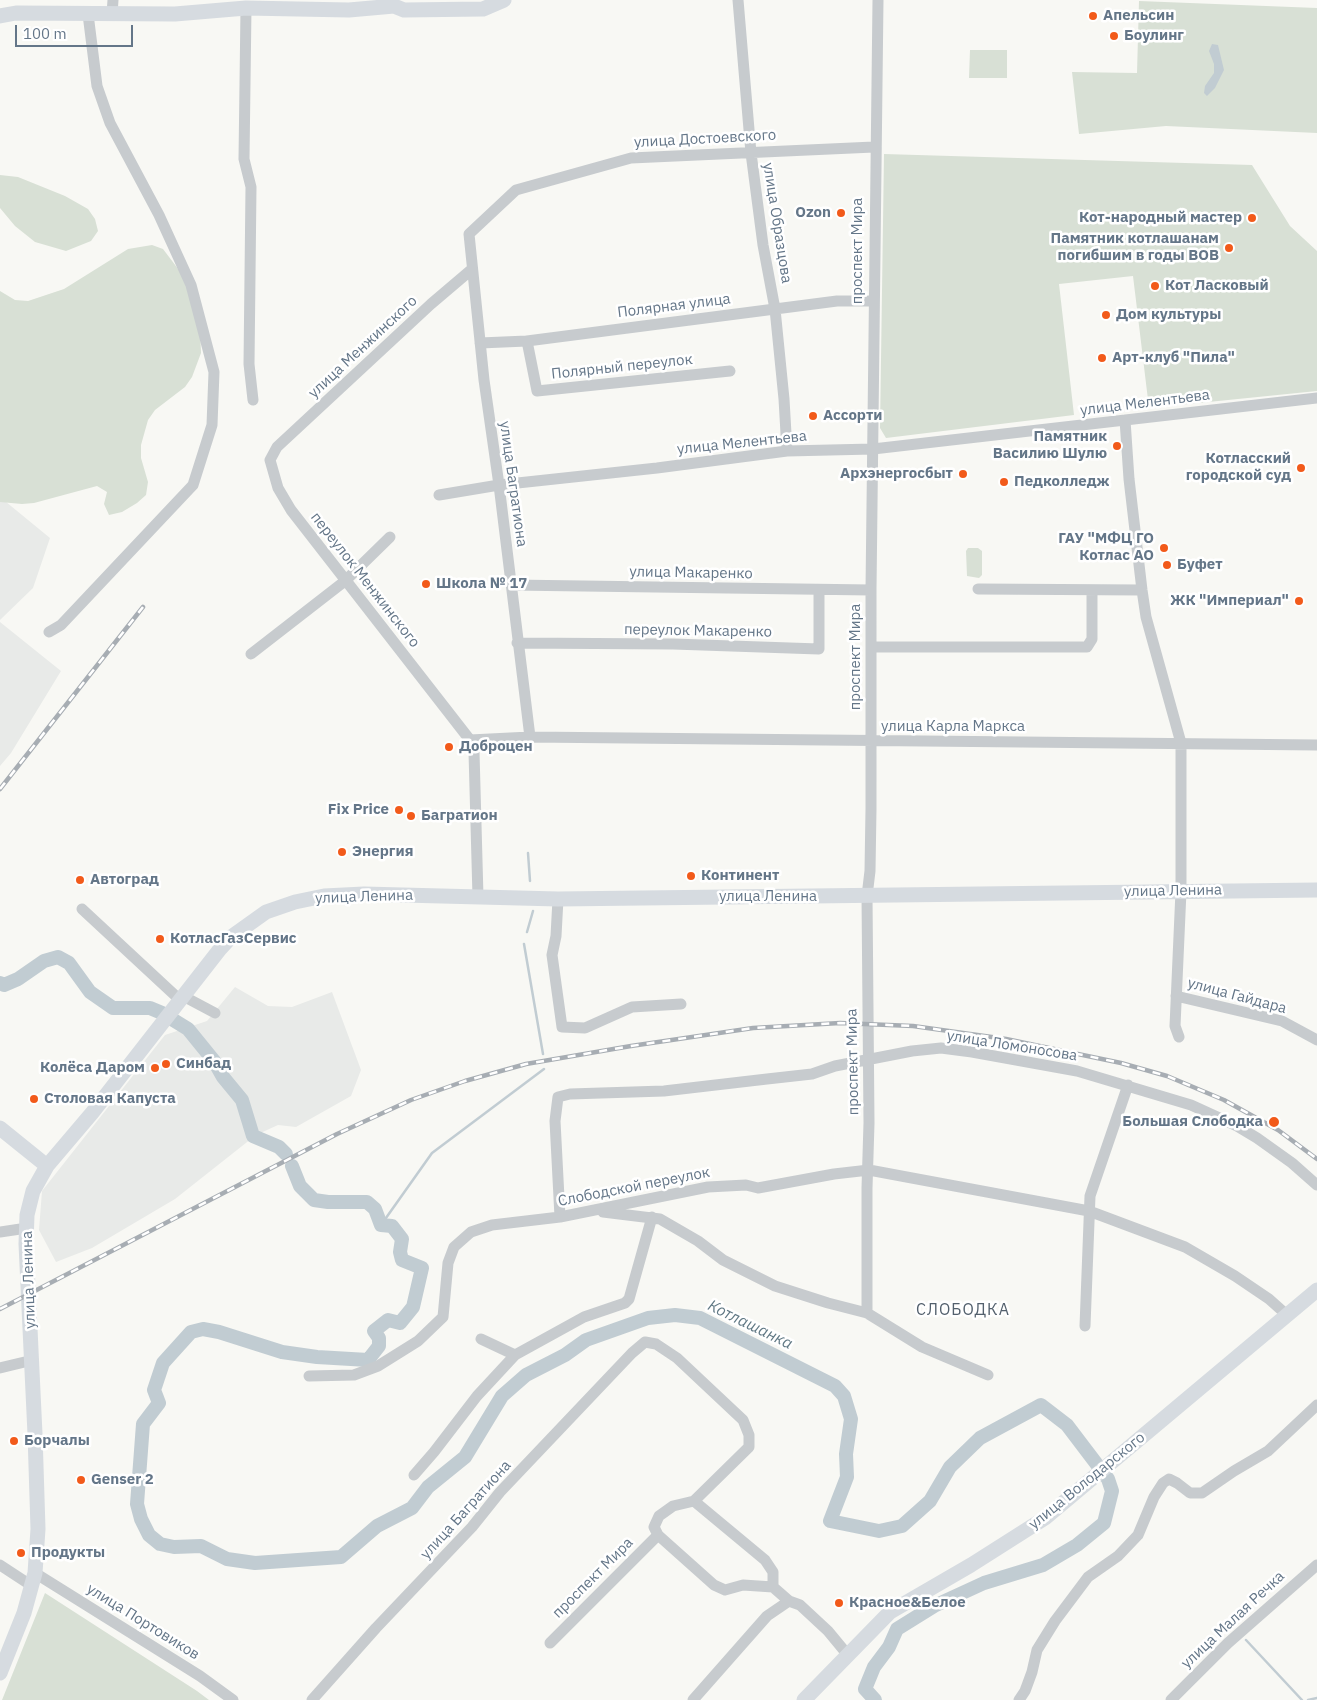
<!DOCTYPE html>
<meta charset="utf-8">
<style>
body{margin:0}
#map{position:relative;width:1317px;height:1700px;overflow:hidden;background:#f8f8f4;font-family:"IBM Plex Sans",sans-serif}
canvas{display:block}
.scale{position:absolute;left:15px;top:25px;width:118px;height:22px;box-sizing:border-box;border:2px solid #647688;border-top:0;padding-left:6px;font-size:15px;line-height:18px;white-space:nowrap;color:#647688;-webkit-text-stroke:4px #fff;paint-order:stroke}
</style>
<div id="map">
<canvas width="1317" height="1700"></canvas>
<div class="scale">100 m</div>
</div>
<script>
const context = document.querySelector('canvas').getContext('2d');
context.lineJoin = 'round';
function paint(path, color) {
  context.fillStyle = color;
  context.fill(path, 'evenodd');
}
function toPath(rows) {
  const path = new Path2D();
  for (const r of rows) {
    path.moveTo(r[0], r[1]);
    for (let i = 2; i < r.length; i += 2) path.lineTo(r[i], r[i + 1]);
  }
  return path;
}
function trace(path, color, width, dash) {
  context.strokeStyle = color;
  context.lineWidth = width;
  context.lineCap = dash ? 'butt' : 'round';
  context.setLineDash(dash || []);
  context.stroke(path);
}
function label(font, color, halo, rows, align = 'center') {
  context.font = font + ' "IBM Plex Sans",sans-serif';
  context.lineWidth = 5;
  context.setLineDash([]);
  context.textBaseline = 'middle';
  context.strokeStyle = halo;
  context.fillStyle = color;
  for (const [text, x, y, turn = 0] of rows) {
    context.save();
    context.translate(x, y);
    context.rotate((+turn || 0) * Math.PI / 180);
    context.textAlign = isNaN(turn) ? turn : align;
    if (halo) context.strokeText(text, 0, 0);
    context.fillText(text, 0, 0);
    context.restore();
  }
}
paint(toPath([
 [0,497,50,538,33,588,0,620],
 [0,622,61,671,11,753,0,766],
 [235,987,268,1006,292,1007,332,992,361,1070,351,1096,296,1127,278,1125,256,1135,175,1199,92,1248,56,1262,39,1230,42,1191,165,1035,207,1021]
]), '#e8eae8');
paint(toPath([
 [1139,1,1317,8,1317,133,1166,126,1079,134,1072,72,1137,73],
 [970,50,1007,50,1007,78,969,78],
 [884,154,1252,165,1290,226,1317,251,1317,391,1149,408,1133,276,1059,284,1074,415,886,438,880,428],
 [0,175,18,177,65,196,88,209,95,219,98,231,91,241,66,251,35,242,15,226,0,208],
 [152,245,163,249,185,278,200,326,201,353,192,377,185,387,155,410,148,420,141,445,141,458,148,482,146,495,137,503,122,512,109,515,104,504,107,492,97,486,34,503,22,504,0,502,0,291,15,300,28,301,64,289,128,249],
 [968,548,978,548,982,551,982,575,979,578,967,576,966,551],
 [45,1593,197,1691,209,1700,2,1700]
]), '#d8e0d5');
paint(toPath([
 [1212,44,1218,45,1224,70,1215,88,1207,96,1204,93,1205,86,1214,73,1214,64,1209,51]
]), '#c1ccd2');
trace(toPath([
 [528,853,530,881],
 [527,932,533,911],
 [524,944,543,1054],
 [381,1225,432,1153,544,1069],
 [1246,1640,1302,1700],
 [1308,1700,1317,1698]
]), '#c1ccd2', 2.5);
trace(toPath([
 [0,983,4,985,18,979,44,961,58,957,69,963,90,992,113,1008,150,1008,162,1013,188,1029,214,1061,223,1077,242,1100,253,1136,279,1147,286,1154],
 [292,1166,300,1186,314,1200,328,1202,367,1202,375,1209,381,1225,392,1226,402,1239,400,1252,402,1260,422,1268,413,1307,400,1323,388,1320,374,1331,379,1338,379,1346,368,1360,317,1357,282,1352,219,1332,203,1329,191,1332,163,1363,154,1390,159,1403,143,1424,137,1504,141,1519,149,1535,160,1544,174,1547,201,1546,227,1559,255,1563,341,1557,377,1526,412,1508,428,1487,465,1457,502,1396,526,1375,565,1355,586,1340,648,1318,675,1315,700,1318,835,1386,844,1396,851,1419,846,1454,847,1477,830,1521,879,1531,902,1526,930,1501,950,1467,980,1438,1041,1405,1067,1425,1108,1479,1112,1491,1104,1523,1077,1545,1043,1565,984,1583,934,1606,897,1629,889,1647,874,1667,865,1689,875,1700]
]), '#c1ccd2', 14);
trace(toPath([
 [738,0,751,153,763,245,775,309,784,399,787,451],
 [246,8,244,159,251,187,249,364,253,400],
 [112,14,113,0],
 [471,270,431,304,277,447,270,460,278,488,291,510,470,740,474,752,478,897],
 [527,341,537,391,730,371],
 [480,343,527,341,837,301,873,301],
 [1125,420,1129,479,1142,590,1146,617,1181,743,1181,891,1175,1026,1179,1037],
 [439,495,499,485,657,468,787,451,873,449,1317,398],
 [511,585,871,590],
 [978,589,1142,590],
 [49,632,61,625,193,485,212,425,214,372,191,285,159,215,110,123,97,86,88,14],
 [517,643,673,644,819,649,819,590],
 [871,647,1087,647,1092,639,1092,590],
 [251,654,345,581,390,537],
 [530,737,499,485,484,380,469,234,516,190,631,158,874,147],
 [470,740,530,737,1317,745],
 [558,899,556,936,552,955,562,1027,585,1028,632,1007,681,1004],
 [82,909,180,1000],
 [183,996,215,1013],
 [1176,996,1282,1021,1317,1040],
 [603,1212,660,1219,698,1241,723,1260,775,1286,828,1303,867,1313,922,1347,988,1375],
 [560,1217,555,1121,558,1097,570,1094,664,1091,767,1079,812,1074,835,1066,912,1051,941,1048,972,1052,1077,1071,1191,1105,1237,1126,1257,1138,1292,1163,1317,1185],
 [0,1232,27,1228],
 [867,1313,867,1188,869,1123,867,896,870,871,871,809,871,590,878,0],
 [1085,1326,1090,1196,1128,1085],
 [481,1339,515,1355],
 [0,1368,33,1360],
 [309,1376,354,1375,378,1366,418,1341,443,1317,448,1263,454,1247,471,1232,492,1225,560,1217,708,1187,746,1185,758,1188,834,1174,869,1170,1089,1211,1185,1247,1235,1276,1269,1299,1288,1316],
 [414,1475,434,1452,477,1396,515,1355,584,1317,625,1303,629,1299,652,1217],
 [0,1565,32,1586],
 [35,1573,200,1676,233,1700],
 [773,1587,743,1585,725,1590,714,1585,658,1535,654,1527,659,1516,673,1506,694,1501,765,1560,773,1572,773,1587,789,1601,800,1605,828,1631,847,1654],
 [550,1643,658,1535],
 [312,1700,376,1628,472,1527,500,1492,632,1353,645,1342,656,1344,677,1358,743,1420,749,1435,749,1447,694,1501],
 [693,1700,767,1616,789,1601],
 [1019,1700,1025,1691,1032,1672,1037,1650,1055,1621,1088,1577,1118,1556,1138,1535,1154,1497,1163,1483,1169,1479,1177,1483,1190,1493,1202,1493,1234,1471,1268,1451,1317,1405],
 [1171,1700,1228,1643,1317,1565]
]), '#c7cbce', 11);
trace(toPath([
 [0,16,16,13,175,14,246,8,349,10,394,6,404,10,483,9,504,0],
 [0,1128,47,1166],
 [0,1673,24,1613,35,1573,38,1529,35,1434,26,1244,27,1215,33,1191,47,1166,92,1113,220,949,231,937,266,912,295,902,324,896,364,894,558,899,1317,890],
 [804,1700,890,1612,971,1565,1045,1518,1317,1290]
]), '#d6dbe0', 15);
const rail = toPath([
 [0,789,143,607],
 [0,1309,337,1134,411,1100,465,1081,526,1064,631,1046,753,1028,840,1023,913,1026,1006,1039,1121,1063,1167,1076,1224,1100,1278,1130,1317,1159]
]);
trace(rail, '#a7adb3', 4.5);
trace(rail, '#fff', 2.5, [8]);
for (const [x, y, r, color] of [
 [1093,16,5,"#f25a1a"],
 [1114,36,5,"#f25a1a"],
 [841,213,5,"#f25a1a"],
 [1252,218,5,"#f25a1a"],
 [1229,248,5,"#f25a1a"],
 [1155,286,5,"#f25a1a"],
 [1106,315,5,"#f25a1a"],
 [1102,358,5,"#f25a1a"],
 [813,416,5,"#f25a1a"],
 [1117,446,5,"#f25a1a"],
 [1301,468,5,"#f25a1a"],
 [963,474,5,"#f25a1a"],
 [1004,482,5,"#f25a1a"],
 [1164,548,5,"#f25a1a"],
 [1167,565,5,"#f25a1a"],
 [426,584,5,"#f25a1a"],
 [1299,601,5,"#f25a1a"],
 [449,747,5,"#f25a1a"],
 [399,810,5,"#f25a1a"],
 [411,816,5,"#f25a1a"],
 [342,852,5,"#f25a1a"],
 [691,876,5,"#f25a1a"],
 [80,880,5,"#f25a1a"],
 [160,939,5,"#f25a1a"],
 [166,1064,5,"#f25a1a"],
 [155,1068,5,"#f25a1a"],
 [34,1099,5,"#f25a1a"],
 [1274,1122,6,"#f25a1a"],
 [14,1441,5,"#f25a1a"],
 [81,1480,5,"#f25a1a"],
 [21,1553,5,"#f25a1a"],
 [839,1603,5,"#f25a1a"]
]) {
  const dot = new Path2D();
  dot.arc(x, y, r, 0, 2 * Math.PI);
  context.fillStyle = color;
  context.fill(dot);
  trace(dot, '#fff', 2);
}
label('bold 15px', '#647688', '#fff', [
 ["Апельсин",1103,16],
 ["Боулинг",1124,36],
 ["Ozon",831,213,"right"],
 ["Кот-народный мастер",1242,218,"right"],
 ["Памятник котлашанам",1219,239,"right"],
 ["погибшим в годы ВОВ",1219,256,"right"],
 ["Кот Ласковый",1165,286],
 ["Дом культуры",1116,315],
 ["Арт-клуб \"Пила\"",1112,358],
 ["Ассорти",823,416],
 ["Памятник",1107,437,"right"],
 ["Василию Шулю",1107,454,"right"],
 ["Котласский",1291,459,"right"],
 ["городской суд",1291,476,"right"],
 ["Архэнергосбыт",953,474,"right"],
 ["Педколледж",1014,482],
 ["ГАУ \"МФЦ ГО",1154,539,"right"],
 ["Котлас АО",1154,556,"right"],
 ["Буфет",1177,565],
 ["Школа № 17",436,584],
 ["ЖК \"Империал\"",1289,601,"right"],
 ["Доброцен",459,747],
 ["Fix Price",389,810,"right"],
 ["Багратион",421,816],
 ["Энергия",352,852],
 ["Континент",701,876],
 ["Автоград",90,880],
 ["КотласГазСервис",170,939],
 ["Синбад",176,1064],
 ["Колёса Даром",145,1068,"right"],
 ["Столовая Капуста",44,1099],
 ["Большая Слободка",1263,1122,"right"],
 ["Борчалы",24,1441],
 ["Genser 2",91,1480],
 ["Продукты",31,1553],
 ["Красное&Белое",849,1603]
], 'left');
label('15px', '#647688', '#fff', [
 ["улица Достоевского",705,139,-3],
 ["улица Образцова",777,223,81],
 ["проспект Мира",858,251,-90],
 ["Полярная улица",674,306,-7],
 ["улица Менжинского",363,347,-43],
 ["Полярный переулок",622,367,-6],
 ["улица Мелентьева",1145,403,-7],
 ["улица Мелентьева",742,443,-6],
 ["улица Багратиона",513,484,82],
 ["улица Макаренко",691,573,1],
 ["переулок Менжинского",365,580,52],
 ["переулок Макаренко",698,631,1],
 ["проспект Мира",856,657,-90],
 ["улица Карла Маркса",953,727],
 ["улица Ленина",1173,891,-1],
 ["улица Ленина",364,897,-2],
 ["улица Ленина",768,897],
 ["улица Гайдара",1237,996,15],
 ["улица Ломоносова",1012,1046,9],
 ["проспект Мира",853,1062,-91],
 ["Слободской переулок",634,1187,-11],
 ["улица Ленина",29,1280,-92],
 ["улица Володарского",1087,1481,-39],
 ["улица Багратиона",466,1510,-48],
 ["проспект Мира",593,1578,-45],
 ["улица Малая Речка",1233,1620,-43],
 ["улица Портовиков",143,1622,32]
]);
context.letterSpacing = '1px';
label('16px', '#53606d', '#fff', [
 ["СЛОБОДКА",963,1310]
]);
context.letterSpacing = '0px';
label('italic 16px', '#607884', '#fff', [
 ["Котлашанка",750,1325,26]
]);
</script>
